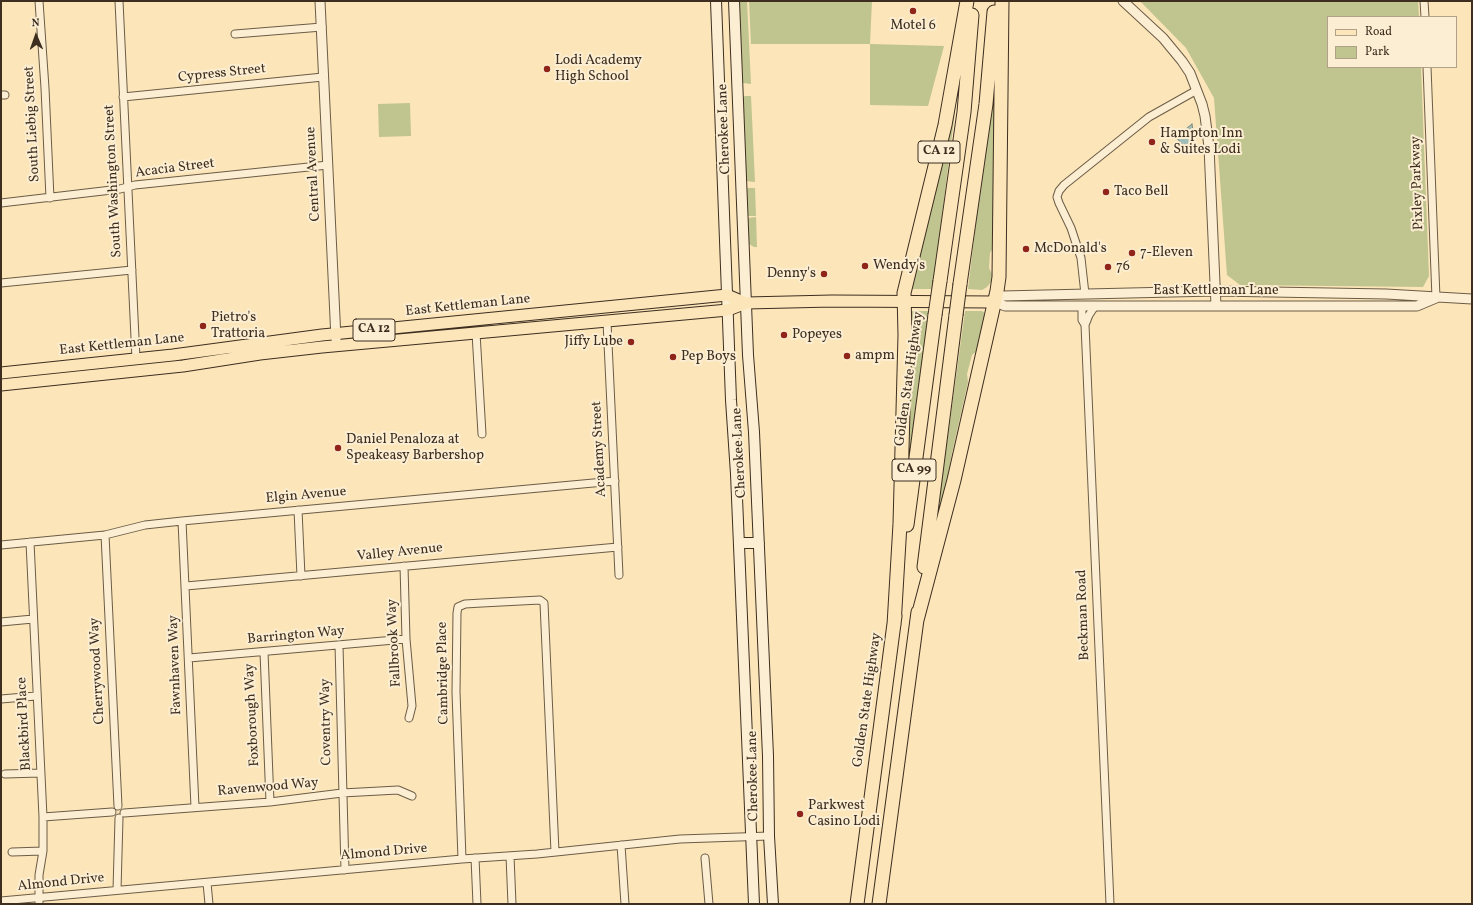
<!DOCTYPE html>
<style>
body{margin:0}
#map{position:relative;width:1473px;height:905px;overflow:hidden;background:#fbe5b9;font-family:Vollkorn,serif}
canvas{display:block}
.frame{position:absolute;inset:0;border:2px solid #3d2e20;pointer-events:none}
.legend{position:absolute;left:1327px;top:16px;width:130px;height:52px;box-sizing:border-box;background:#fceed2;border:1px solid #b0a18b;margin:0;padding:5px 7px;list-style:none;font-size:12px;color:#3d2e20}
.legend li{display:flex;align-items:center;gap:8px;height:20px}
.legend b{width:20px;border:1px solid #b0a18b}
.north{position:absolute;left:16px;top:16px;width:40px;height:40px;-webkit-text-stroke:3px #fceed2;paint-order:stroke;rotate:358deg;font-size:11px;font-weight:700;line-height:16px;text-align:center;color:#3d2e20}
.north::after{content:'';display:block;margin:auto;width:14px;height:18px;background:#3d2e20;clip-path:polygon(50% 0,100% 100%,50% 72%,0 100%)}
</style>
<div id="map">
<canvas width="1473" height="905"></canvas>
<div class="frame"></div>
<ul class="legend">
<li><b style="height:5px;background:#fbe5b9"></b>Road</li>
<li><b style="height:11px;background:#c0c48e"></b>Park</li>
</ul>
<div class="north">N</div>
</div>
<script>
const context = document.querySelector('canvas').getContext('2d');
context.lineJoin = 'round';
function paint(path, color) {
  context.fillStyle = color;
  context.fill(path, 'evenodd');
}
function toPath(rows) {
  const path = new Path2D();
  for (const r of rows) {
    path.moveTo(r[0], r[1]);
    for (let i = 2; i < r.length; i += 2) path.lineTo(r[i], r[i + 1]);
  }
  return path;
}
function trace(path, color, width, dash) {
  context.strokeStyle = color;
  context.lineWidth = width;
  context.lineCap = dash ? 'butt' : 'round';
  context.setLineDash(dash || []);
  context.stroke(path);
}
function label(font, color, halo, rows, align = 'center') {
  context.font = font + ' Vollkorn,serif';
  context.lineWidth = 4;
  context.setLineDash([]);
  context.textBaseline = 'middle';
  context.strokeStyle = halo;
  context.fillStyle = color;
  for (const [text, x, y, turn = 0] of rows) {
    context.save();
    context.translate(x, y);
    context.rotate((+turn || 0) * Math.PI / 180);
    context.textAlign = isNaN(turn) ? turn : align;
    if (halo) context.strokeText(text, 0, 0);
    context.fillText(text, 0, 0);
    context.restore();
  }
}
paint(toPath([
 [739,1,747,1,751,84,743,83],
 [749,1,872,1,870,44,944,46,928,106,870,105,870,44,751,44],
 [1140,1,1418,1,1419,17,1328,17,1328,67,1421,67,1429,276,1423,287,1240,285,1227,275,1214,98,1186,48],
 [996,55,994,246,990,253,989,268,992,274,991,282,987,287,982,290,968,289],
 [957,95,933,289,913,289,911,287],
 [745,96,751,96,755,182,746,181,743,97],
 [410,103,411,136,379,137,378,104],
 [748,188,755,188,756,216,748,216,747,189],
 [756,217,757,247,754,247,749,244,748,218],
 [912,311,929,311,907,471,908,313],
 [965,311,981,311,984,312,985,316,977,351,972,355,967,374,968,382,952,453,943,502,939,502]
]), '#c0c48e');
const water = toPath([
 [1192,124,1194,139,1184,147,1176,137,1192,124]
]);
paint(water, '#a1bdb7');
trace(water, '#79847b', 1);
const minor = toPath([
 [39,1,45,88,50,198],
 [119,1,136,359],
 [1424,1,1425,17],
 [235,34,322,27],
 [1427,67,1436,298],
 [1,95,5,95],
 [123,97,323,77],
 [1,203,120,189,135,185,328,165],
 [1,283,132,270],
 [1085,294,1081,258,1071,228,1059,203,1057,197,1059,191,1064,185,1149,117,1197,90],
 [1082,306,1082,320,1085,325],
 [1095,306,1089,315,1085,325,1110,904],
 [607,322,619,575],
 [476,333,482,434],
 [298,510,301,576],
 [182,521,195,807],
 [105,535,118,806],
 [30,542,43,817,43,851,39,875,39,904],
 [1,545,105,535,145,525,182,521,615,481],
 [404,566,406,639,412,706,409,718],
 [186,586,618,547],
 [1,622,33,619],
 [339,645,345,870],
 [264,652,270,802],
 [189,658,406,639],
 [1,699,36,696],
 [5,774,40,773],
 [124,813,270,802,342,793,398,790,412,796],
 [43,817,112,812],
 [621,845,625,904],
 [12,852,43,851],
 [510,856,512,904],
 [475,858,477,904],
 [705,858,709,904],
 [462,859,456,692,457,613,458,607,465,604,482,603,540,600,544,603,555,852],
 [207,883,209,904],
 [117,890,119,818],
 [1,901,462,859,537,854,680,839,769,836]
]);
const tertiary = toPath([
 [320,1,336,339],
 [1123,1,1163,38,1182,61,1190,73,1202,104,1205,116,1209,147,1216,306],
 [1436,298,1417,306,1005,306,995,302,1002,296,1215,291,1386,294,1472,299]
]);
const secondary = toPath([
 [716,1,731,400,736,474,754,904],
 [734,1,748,355,754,432,768,756,769,836,773,904],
 [739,543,759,543]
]);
const primary = toPath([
 [1,373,173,355,322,335,727,295,746,303],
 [1,385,183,366,260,354,322,347,728,310,746,303,832,301,995,302]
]);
const motorway = toPath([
 [940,281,964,112,972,15],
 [960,284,986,104,994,12],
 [907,525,935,315],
 [924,567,956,315],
 [917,620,954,480,997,291,999,277,1002,1],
 [894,625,900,524,905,335,904,293,945,125,967,1],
 [857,904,895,616],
 [879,904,918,612]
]);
trace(minor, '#6c5c46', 9);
trace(tertiary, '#6c5c46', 11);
trace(secondary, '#3d2e20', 12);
trace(primary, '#3d2e20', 13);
trace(motorway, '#3d2e20', 15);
trace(minor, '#fceed2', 7);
trace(tertiary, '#fceed2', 9);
trace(secondary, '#fceed2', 10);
trace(primary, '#fbe5b9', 11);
trace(motorway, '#fbe5b9', 13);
const motorwayBridge = toPath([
 [935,315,940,281],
 [956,315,960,284]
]);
trace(motorwayBridge, '#3d2e20', 15, []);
trace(motorwayBridge, '#fbe5b9', 13);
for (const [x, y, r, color] of [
 [913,11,4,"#8f2418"],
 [547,69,4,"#8f2418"],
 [1152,142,4,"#8f2418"],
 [1106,192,4,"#8f2418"],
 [1026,249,4,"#8f2418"],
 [1132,253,4,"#8f2418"],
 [865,266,4,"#8f2418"],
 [1108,267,4,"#8f2418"],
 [824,274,4,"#8f2418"],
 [203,326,4,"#8f2418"],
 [784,335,4,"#8f2418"],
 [631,342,4,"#8f2418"],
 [847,356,4,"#8f2418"],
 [673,357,4,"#8f2418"],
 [338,448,4,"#8f2418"],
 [800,814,4,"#8f2418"]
]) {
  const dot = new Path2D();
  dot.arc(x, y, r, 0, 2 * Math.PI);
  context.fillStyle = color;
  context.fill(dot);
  trace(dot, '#fceed2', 1.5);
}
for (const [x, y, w] of [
 [939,152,42],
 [374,330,42],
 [914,470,44]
]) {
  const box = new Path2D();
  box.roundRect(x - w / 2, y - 11, w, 22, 3);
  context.fillStyle = '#fceed2';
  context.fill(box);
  trace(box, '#3d2e20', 1);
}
label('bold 13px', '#3d2e20', null, [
 ["CA 12",939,152],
 ["CA 12",374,330],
 ["CA 99",914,470]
]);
label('14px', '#3d2e20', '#fceed2', [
 ["Motel 6",913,26,"center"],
 ["Lodi Academy",555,61],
 ["High School",555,77],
 ["Hampton Inn",1160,134],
 ["& Suites Lodi",1160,150],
 ["Taco Bell",1114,192],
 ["McDonald's",1034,249],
 ["7-Eleven",1140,253],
 ["Wendy's",873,266],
 ["76",1116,267],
 ["Denny's",816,274,"right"],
 ["Pietro's",211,318],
 ["Trattoria",211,334],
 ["Popeyes",792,335],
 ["Jiffy Lube",623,342,"right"],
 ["ampm",855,356],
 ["Pep Boys",681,357],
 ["Daniel Penaloza at",346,440],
 ["Speakeasy Barbershop",346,456],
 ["Parkwest",808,806],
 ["Casino Lodi",808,822]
], 'left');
label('14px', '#3d2e20', '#fceed2', [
 ["Cypress Street",222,74,-6],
 ["South Liebig Street",33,124,-93],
 ["Cherokee Lane",725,129,-92],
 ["Acacia Street",175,169,-7],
 ["Central Avenue",314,174,-93],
 ["South Washington Street",114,181,-93],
 ["Pixley Parkway",1418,183,-92],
 ["East Kettleman Lane",1216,291],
 ["East Kettleman Lane",468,306,-6],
 ["East Kettleman Lane",122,345,-6],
 ["Golden State Highway",910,379,-82],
 ["Academy Street",600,449,-93],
 ["Cherokee Lane",740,453,-93],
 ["Elgin Avenue",306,496,-5],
 ["Valley Avenue",400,553,-6],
 ["Beckman Road",1084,615,-92],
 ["Barrington Way",296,636,-5],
 ["Fallbrook Way",395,643,-93],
 ["Fawnhaven Way",176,665,-92],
 ["Cherrywood Way",98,671,-93],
 ["Cambridge Place",444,673,-91],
 ["Golden State Highway",868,700,-82],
 ["Foxborough Way",253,715,-93],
 ["Coventry Way",327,722,-91],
 ["Blackbird Place",25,724,-93],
 ["Cherokee Lane",754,776,-91],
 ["Ravenwood Way",268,788,-5],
 ["Almond Drive",384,853,-5],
 ["Almond Drive",61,883,-6]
]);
</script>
